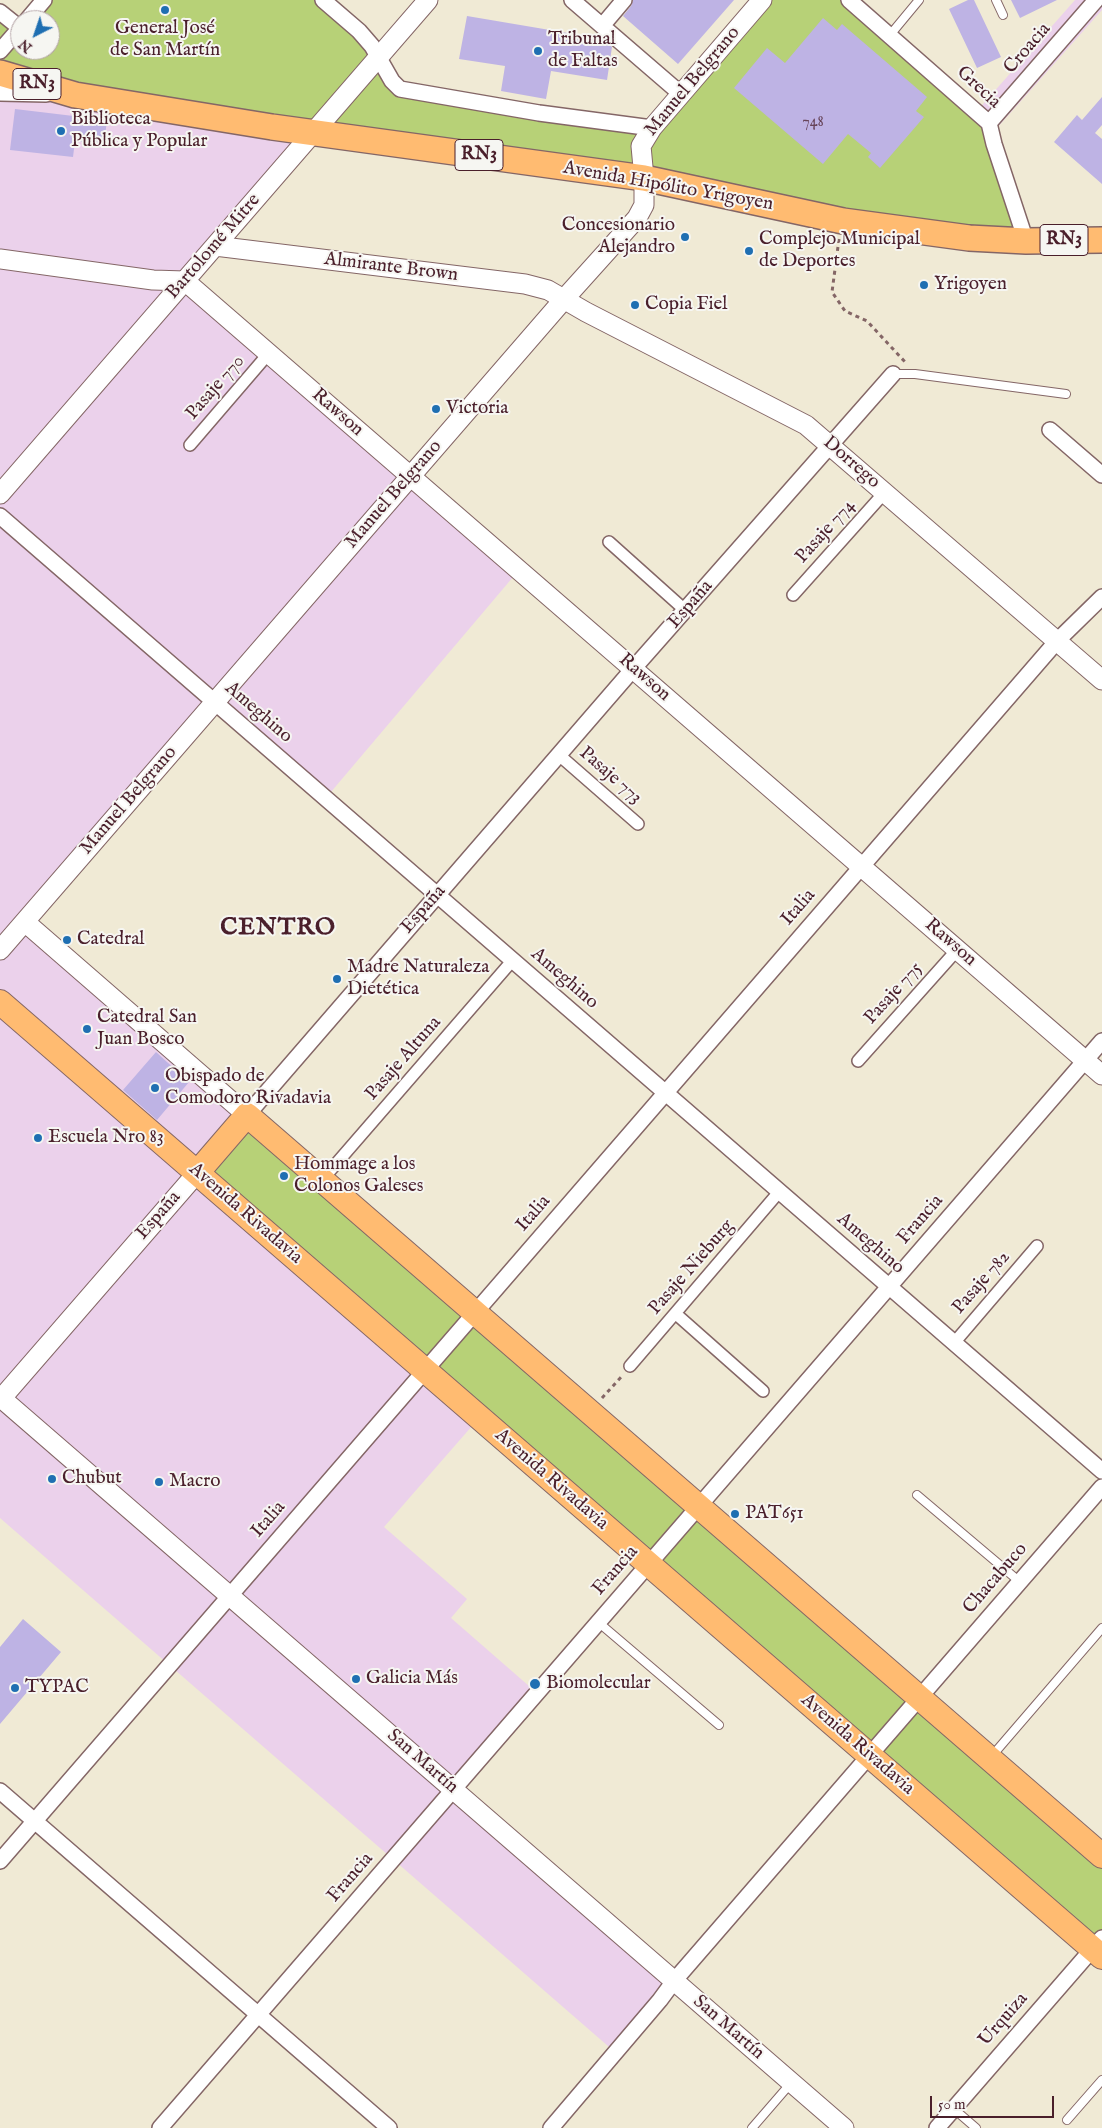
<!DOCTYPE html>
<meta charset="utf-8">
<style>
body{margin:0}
#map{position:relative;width:1102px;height:2128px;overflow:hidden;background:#f0ead5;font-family:"IM FELL English",serif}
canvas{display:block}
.north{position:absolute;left:10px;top:10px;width:50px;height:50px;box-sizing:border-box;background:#f6f6f2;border:1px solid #b1a0a2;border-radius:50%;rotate:221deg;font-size:14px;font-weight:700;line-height:20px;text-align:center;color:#4a1f2b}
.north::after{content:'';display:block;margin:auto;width:18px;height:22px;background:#1f6fb2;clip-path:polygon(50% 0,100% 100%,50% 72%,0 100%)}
.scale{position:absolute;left:930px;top:2096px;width:124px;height:22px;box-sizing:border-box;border:2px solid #4a1f2b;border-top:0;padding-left:6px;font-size:15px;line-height:18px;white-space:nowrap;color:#4a1f2b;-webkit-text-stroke:4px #f6f6f2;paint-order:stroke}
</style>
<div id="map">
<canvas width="1102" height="2128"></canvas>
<div class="north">N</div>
<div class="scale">50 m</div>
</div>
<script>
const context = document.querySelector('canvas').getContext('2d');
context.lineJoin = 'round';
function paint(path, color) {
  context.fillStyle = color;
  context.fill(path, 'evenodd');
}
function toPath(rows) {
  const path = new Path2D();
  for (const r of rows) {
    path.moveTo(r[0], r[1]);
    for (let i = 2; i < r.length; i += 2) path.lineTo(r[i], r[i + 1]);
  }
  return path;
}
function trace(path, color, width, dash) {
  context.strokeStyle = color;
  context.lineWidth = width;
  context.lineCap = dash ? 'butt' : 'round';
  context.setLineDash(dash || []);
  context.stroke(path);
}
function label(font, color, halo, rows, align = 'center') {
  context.font = font + ' "IM FELL English",serif';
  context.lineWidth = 4;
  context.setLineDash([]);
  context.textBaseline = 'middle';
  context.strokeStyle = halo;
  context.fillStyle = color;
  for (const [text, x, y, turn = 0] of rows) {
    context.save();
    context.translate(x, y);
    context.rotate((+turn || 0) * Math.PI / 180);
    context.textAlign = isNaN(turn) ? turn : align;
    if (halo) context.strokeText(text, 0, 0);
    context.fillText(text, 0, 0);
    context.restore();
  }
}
paint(toPath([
 [1075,0,1102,0,1102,10,996,129,976,112],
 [0,93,314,132,185,281,519,570,325,799,215,702,25,922,247,1115,479,1418,384,1527,467,1599,451,1618,537,1693,454,1790,674,1981,616,2053,0,1518]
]), '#ebd1eb');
paint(toPath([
 [44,0,323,0,355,27,392,81,651,128,762,0,849,0,989,123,1026,241,644,178,0,93,0,12,20,28,20,50,50,50,50,20,27,20],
 [247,1115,1102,1856,1102,1957,197,1173]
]), '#b7d177');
paint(toPath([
 [633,0,734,0,678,64,623,16,631,6],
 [968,0,974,0,1001,57,977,68,949,9],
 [1011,0,1057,0,1020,18],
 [467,16,603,39,612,47,607,80,551,71,546,99,501,91,505,66,459,59],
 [823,18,837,30,842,24,927,97,916,111,924,117,880,168,868,157,871,153,848,134,823,164,734,88,767,48,785,63],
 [1102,97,1102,125,1095,133,1102,139,1102,184,1054,142,1077,115,1082,120],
 [15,109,107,120,104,145,75,141,73,157,10,150],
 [156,1052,189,1082,157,1120,123,1090],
 [23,1619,61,1652,0,1724,0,1647]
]), '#beb3e4');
const service = toPath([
 [996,0,1003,15],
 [890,35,919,0],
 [893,374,915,374,1066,394],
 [917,1495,1020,1582],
 [598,1622,719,1725],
 [991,1757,1102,1628],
 [954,2109,976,2128],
 [1067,2120,1102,2080],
 [752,2128,791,2083]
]);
const pedestrian = toPath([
 [190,445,269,353],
 [609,542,686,611],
 [793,595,885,492],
 [559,755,638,824],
 [858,1061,957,950],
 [322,1180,512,961],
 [676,1314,763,1391],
 [954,1343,1037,1246],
 [630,1366,779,1192]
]);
const minor = toPath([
 [323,0,359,31,372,46,392,81,400,89,539,113,652,128],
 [572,0,681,94],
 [849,0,989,123,994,144,1026,241],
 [0,12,20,28],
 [27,20,44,0],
 [602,26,624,0],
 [0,51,20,28],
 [0,93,46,94],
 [989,123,1096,0],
 [1050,430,1102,475],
 [0,516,1102,1471],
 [247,1115,633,669,893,374],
 [0,1791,389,2128],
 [0,1861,1057,641,1102,597],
 [160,2128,1102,1041],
 [551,2128,660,2000,674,1981,1102,1487],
 [937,2128,1102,1938]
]);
const tertiary = toPath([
 [215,246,525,284,548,290,586,312,806,425,1102,680],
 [0,259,153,280,185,281],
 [185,281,1102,1075],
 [0,494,428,0],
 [25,922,247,1115],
 [0,950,565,298,637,218,644,205,644,178,641,146,652,128,762,0],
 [0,1397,844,2128],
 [0,1400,197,1173]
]);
const primary = toPath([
 [0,1002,1102,1957],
 [197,1173,247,1115,1102,1856]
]);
const trunk = toPath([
 [0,73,75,95,272,127,644,178,843,221,969,238,1026,241,1102,240]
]);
trace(service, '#846666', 10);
trace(pedestrian, '#846666', 14);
trace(minor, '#846666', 18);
trace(tertiary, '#846666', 21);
trace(primary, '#846666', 26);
trace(trunk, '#846666', 28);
trace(toPath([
 [839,239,832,292,845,311,867,321,906,363],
 [602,1398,623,1375]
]), '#846666', 3, [4, 4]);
trace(service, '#fff', 8);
trace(pedestrian, '#fff', 11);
trace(minor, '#fff', 15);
trace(tertiary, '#fff', 19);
trace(primary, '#ffbb71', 24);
trace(trunk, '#ffbb71', 25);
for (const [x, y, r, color] of [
 [165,10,5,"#1f6fb2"],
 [538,51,5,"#1f6fb2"],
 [61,131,5,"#1f6fb2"],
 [685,237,5,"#1f6fb2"],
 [749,251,5,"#1f6fb2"],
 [924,285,5,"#1f6fb2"],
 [635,305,5,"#1f6fb2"],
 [436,409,5,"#1f6fb2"],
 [67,940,5,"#1f6fb2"],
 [337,979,5,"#1f6fb2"],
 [87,1029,5,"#1f6fb2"],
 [155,1088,5,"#1f6fb2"],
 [38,1138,5,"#1f6fb2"],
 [284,1176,5,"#1f6fb2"],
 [52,1479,5,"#1f6fb2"],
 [159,1482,5,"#1f6fb2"],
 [735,1514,5,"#1f6fb2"],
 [356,1679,5,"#1f6fb2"],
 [535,1684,6,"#1f6fb2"],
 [15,1688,5,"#1f6fb2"]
]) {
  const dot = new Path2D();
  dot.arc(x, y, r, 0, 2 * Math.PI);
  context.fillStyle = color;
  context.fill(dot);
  trace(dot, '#f6f6f2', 2);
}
label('16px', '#674459', null, [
 ["748",813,123]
]);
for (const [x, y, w] of [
 [37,84,48],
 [479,155,48],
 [1064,240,48]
]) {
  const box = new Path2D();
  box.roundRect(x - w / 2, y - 15.5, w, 31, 4);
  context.fillStyle = '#f6f6f2';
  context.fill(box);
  trace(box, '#4a1f2b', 1);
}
label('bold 18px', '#4a1f2b', null, [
 ["RN3",37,84],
 ["RN3",479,155],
 ["RN3",1064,240]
]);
label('19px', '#4a1f2b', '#f6f6f2', [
 ["General José",165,29,"center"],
 ["de San Martín",165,51,"center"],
 ["Tribunal",548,40],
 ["de Faltas",548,62],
 ["Biblioteca",71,120],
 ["Pública y Popular",71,142],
 ["Concesionario",675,226,"right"],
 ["Alejandro",675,248,"right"],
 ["Complejo Municipal",759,240],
 ["de Deportes",759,262],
 ["Yrigoyen",934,285],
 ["Copia Fiel",645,305],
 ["Victoria",446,409],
 ["Catedral",77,940],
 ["Madre Naturaleza",347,968],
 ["Dietética",347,990],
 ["Catedral San",97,1018],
 ["Juan Bosco",97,1040],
 ["Obispado de",165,1077],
 ["Comodoro Rivadavia",165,1099],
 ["Escuela Nro 83",48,1138],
 ["Hommage a los",294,1165],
 ["Colonos Galeses",294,1187],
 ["Chubut",62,1479],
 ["Macro",169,1482],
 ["PAT651",745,1514],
 ["Galicia Más",366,1679],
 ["Biomolecular",546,1684],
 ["TYPAC",25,1688]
], 'left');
label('19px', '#4a1f2b', '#f6f6f2', [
 ["Croacia",1028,49,-49],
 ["Manuel Belgrano",693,82,-50],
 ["Grecia",978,88,43],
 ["Avenida Hipólito Yrigoyen",668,187,10],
 ["Bartolomé Mitre",214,247,-49],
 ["Almirante Brown",391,268,7],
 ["Pasaje 770",216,388,-49],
 ["Rawson",337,413,41],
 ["Dorrego",851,463,41],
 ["Manuel Belgrano",394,495,-49],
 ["Pasaje 774",826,532,-48],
 ["España",691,605,-49],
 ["Rawson",644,678,41],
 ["Ameghino",258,713,41],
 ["Pasaje 773",610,776,41],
 ["Manuel Belgrano",129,801,-49],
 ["Italia",799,908,-49],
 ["España",424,910,-49],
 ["Rawson",950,943,41],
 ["Ameghino",564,979,41],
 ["Pasaje 775",894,994,-48],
 ["Pasaje Altuna",404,1059,-49],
 ["Avenida Rivadavia",245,1214,41],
 ["Italia",534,1214,-49],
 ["España",159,1216,-49],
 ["Francia",921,1220,-49],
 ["Ameghino",870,1244,41],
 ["Pasaje Nieburg",692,1268,-49],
 ["Pasaje 782",982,1283,-49],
 ["Avenida Rivadavia",551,1480,41],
 ["Italia",269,1520,-49],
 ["Francia",616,1571,-49],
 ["Chacabuco",996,1579,-49],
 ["Avenida Rivadavia",857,1745,41],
 ["San Martín",422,1762,41],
 ["Francia",351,1878,-49],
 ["Urquiza",1004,2020,-49],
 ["San Martín",728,2028,41]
]);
context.letterSpacing = '1px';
label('bold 24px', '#4a1f2b', '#f6f6f2', [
 ["CENTRO",278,929]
]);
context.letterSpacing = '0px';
</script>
